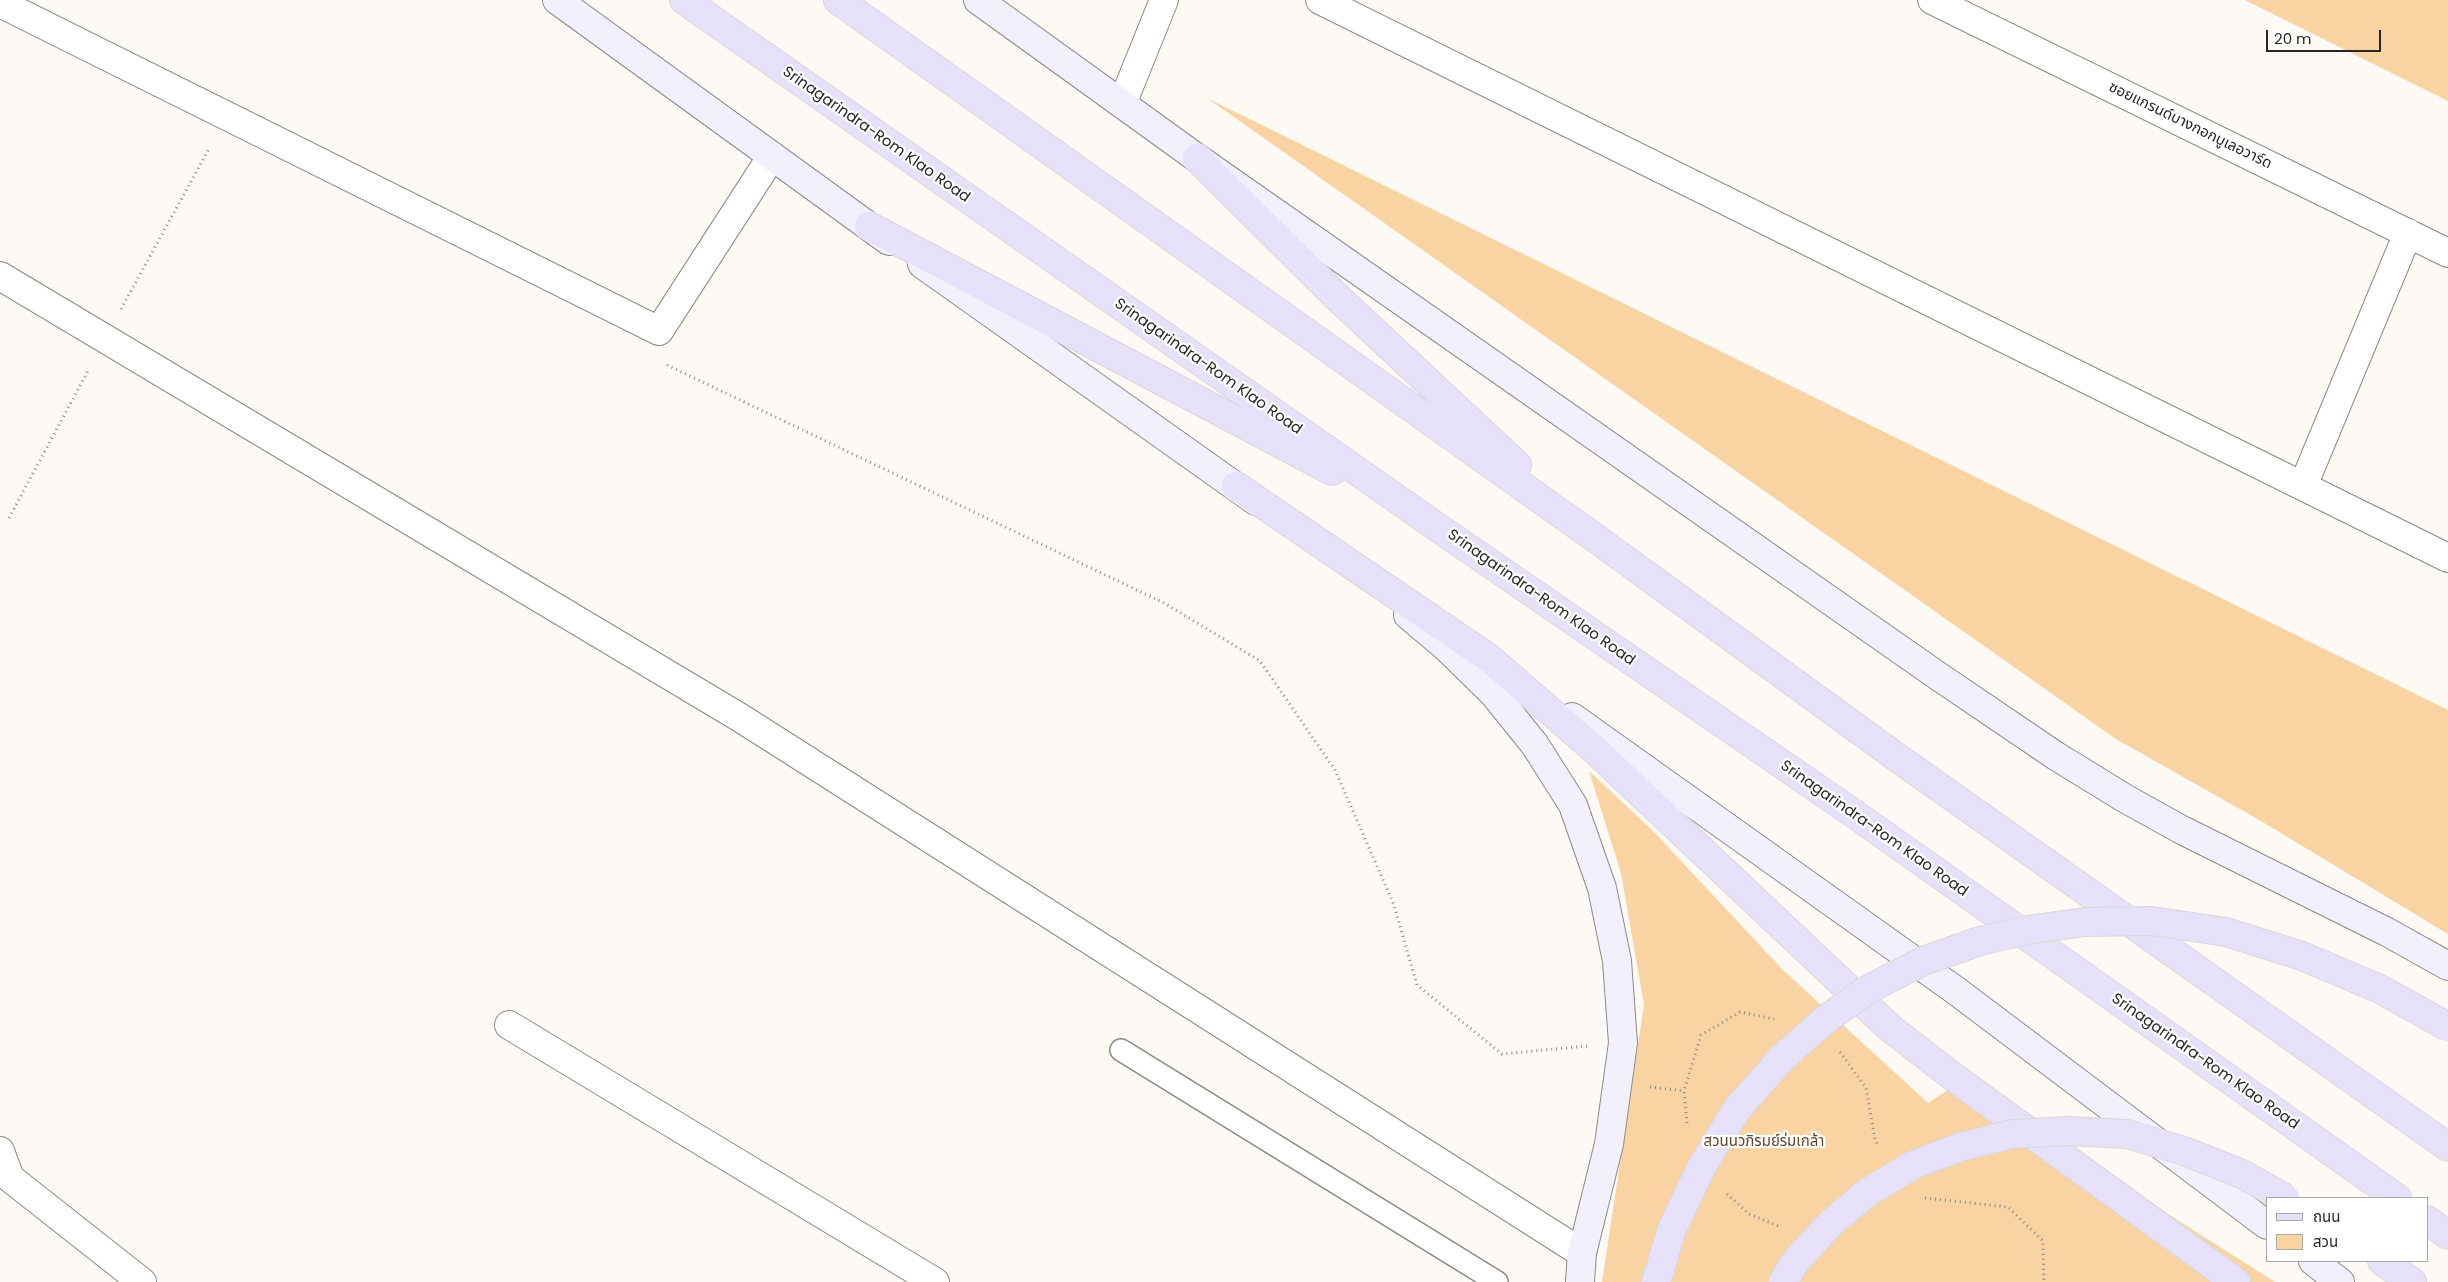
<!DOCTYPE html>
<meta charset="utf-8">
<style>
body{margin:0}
#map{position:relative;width:2448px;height:1282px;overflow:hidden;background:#fdf9f5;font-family:Poppins,"Noto Sans Thai",sans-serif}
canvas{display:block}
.legend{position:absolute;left:2266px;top:1197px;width:162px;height:65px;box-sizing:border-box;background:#fff;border:1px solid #a9a8a7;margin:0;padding:6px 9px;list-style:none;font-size:15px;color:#272624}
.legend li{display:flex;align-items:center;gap:10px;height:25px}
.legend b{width:25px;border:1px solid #a9a8a7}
.scale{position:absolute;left:2266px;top:30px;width:115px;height:22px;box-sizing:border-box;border:2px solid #272624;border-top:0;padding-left:6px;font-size:15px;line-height:18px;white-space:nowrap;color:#272624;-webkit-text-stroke:4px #fff;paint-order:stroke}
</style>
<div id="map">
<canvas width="2448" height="1282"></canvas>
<ul class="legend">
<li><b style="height:6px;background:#e6e0f8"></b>ถนน</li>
<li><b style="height:14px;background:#f9d3a2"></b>สวน</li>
</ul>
<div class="scale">20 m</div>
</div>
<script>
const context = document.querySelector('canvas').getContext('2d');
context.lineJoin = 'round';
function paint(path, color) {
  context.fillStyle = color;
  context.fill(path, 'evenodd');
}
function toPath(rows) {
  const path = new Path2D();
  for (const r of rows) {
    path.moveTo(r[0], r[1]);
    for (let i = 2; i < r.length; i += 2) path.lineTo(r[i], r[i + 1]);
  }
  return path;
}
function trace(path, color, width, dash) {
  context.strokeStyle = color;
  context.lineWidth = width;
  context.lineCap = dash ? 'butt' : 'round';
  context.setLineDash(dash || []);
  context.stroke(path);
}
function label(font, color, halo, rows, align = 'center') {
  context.font = font + ' Poppins,"Noto Sans Thai",sans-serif';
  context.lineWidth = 4.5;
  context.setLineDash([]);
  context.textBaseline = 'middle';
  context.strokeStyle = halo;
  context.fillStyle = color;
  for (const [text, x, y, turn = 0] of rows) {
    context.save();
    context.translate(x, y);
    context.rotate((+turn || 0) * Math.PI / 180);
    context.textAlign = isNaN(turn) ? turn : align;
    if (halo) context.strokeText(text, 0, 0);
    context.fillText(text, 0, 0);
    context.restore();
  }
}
paint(toPath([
 [2245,0,2448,0,2448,101],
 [1207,98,2448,710,2448,934,2261,821,2116,739],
 [1589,771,1653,831,1783,970,1928,1103,1972,1074,2168,1214,2275,1282,1602,1282,1644,1005,1621,873]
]), '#f9d3a2');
const lane = toPath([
 [1121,1050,1497,1282]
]);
const street = toPath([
 [1320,0,2448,558],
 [1932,0,2448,253],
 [0,3,659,331,772,156],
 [1122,104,1164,0],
 [0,276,739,717,1582,1253],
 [2303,486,2408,233],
 [509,1025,935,1282],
 [0,1151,10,1178,142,1282]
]);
const secondary = toPath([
 [557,0,889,241],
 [978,0,1197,158,1938,676,2056,756,2126,799,2182,830,2387,932,2448,966],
 [922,264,1256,501],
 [1408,615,1446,647,1494,694,1535,745,1573,805,1602,888,1617,961,1623,1043,1609,1144,1582,1253,1580,1282],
 [1572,717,1955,990,2267,1225],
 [2313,1261,2340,1282]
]);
const primary = toPath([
 [684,0,1437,527,1853,813,2397,1198],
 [838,0,1598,540,1895,756,2448,1147],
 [1197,158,1338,298,1517,465],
 [869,226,1332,471],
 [1236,486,1490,659,1595,750,1890,1028,1956,1079,2236,1282],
 [2427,1220,2448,1235],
 [2382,1261,2412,1282]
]);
trace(lane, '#8d8a86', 24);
trace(street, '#8d8a86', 30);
trace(secondary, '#8d8a86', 30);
trace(primary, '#d8d8d8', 30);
trace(toPath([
 [121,309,210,147],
 [667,365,1166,604,1260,661,1335,770,1394,905,1417,985,1502,1054,1587,1046],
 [9,518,89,369],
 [1840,1052,1866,1088,1875,1139,1878,1146],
 [1650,1087,1684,1091],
 [1687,1123,1684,1091,1701,1035,1740,1012,1774,1019],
 [1727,1194,1749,1214,1781,1227],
 [1925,1198,2008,1207,2043,1241,2044,1282]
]), '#8b8885', 3, [1, 4]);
trace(lane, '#fff', 21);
trace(street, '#fff', 28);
trace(secondary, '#f2f0fc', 28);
trace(primary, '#e6e0f8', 28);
const primaryBridge = toPath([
 [1656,1282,1672,1229,1702,1166,1737,1109,1782,1058,1825,1020,1867,990,1923,961,1980,941,2027,930,2085,922,2152,921,2226,932,2302,956,2380,989,2448,1027],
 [1783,1282,1795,1262,1831,1223,1868,1192,1913,1165,1960,1147,2013,1134,2068,1131,2127,1134,2184,1151,2242,1174,2285,1198]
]);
trace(primaryBridge, '#d8d8d8', 30, []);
trace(primaryBridge, '#e6e0f8', 28);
label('15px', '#272624', '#fff', [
 ["ซอยแกรนด์บางกอกบูเลอวาร์ด",2190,126,26],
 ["Srinagarindra-Rom Klao Road",876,135,35],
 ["Srinagarindra-Rom Klao Road",1208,367,35],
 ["Srinagarindra-Rom Klao Road",1541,598,35],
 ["Srinagarindra-Rom Klao Road",1874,829,35],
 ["Srinagarindra-Rom Klao Road",2205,1062,35]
]);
label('15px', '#624926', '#fff', [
 ["สวนนวภิรมย์ร่มเกล้า",1764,1142]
]);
</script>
